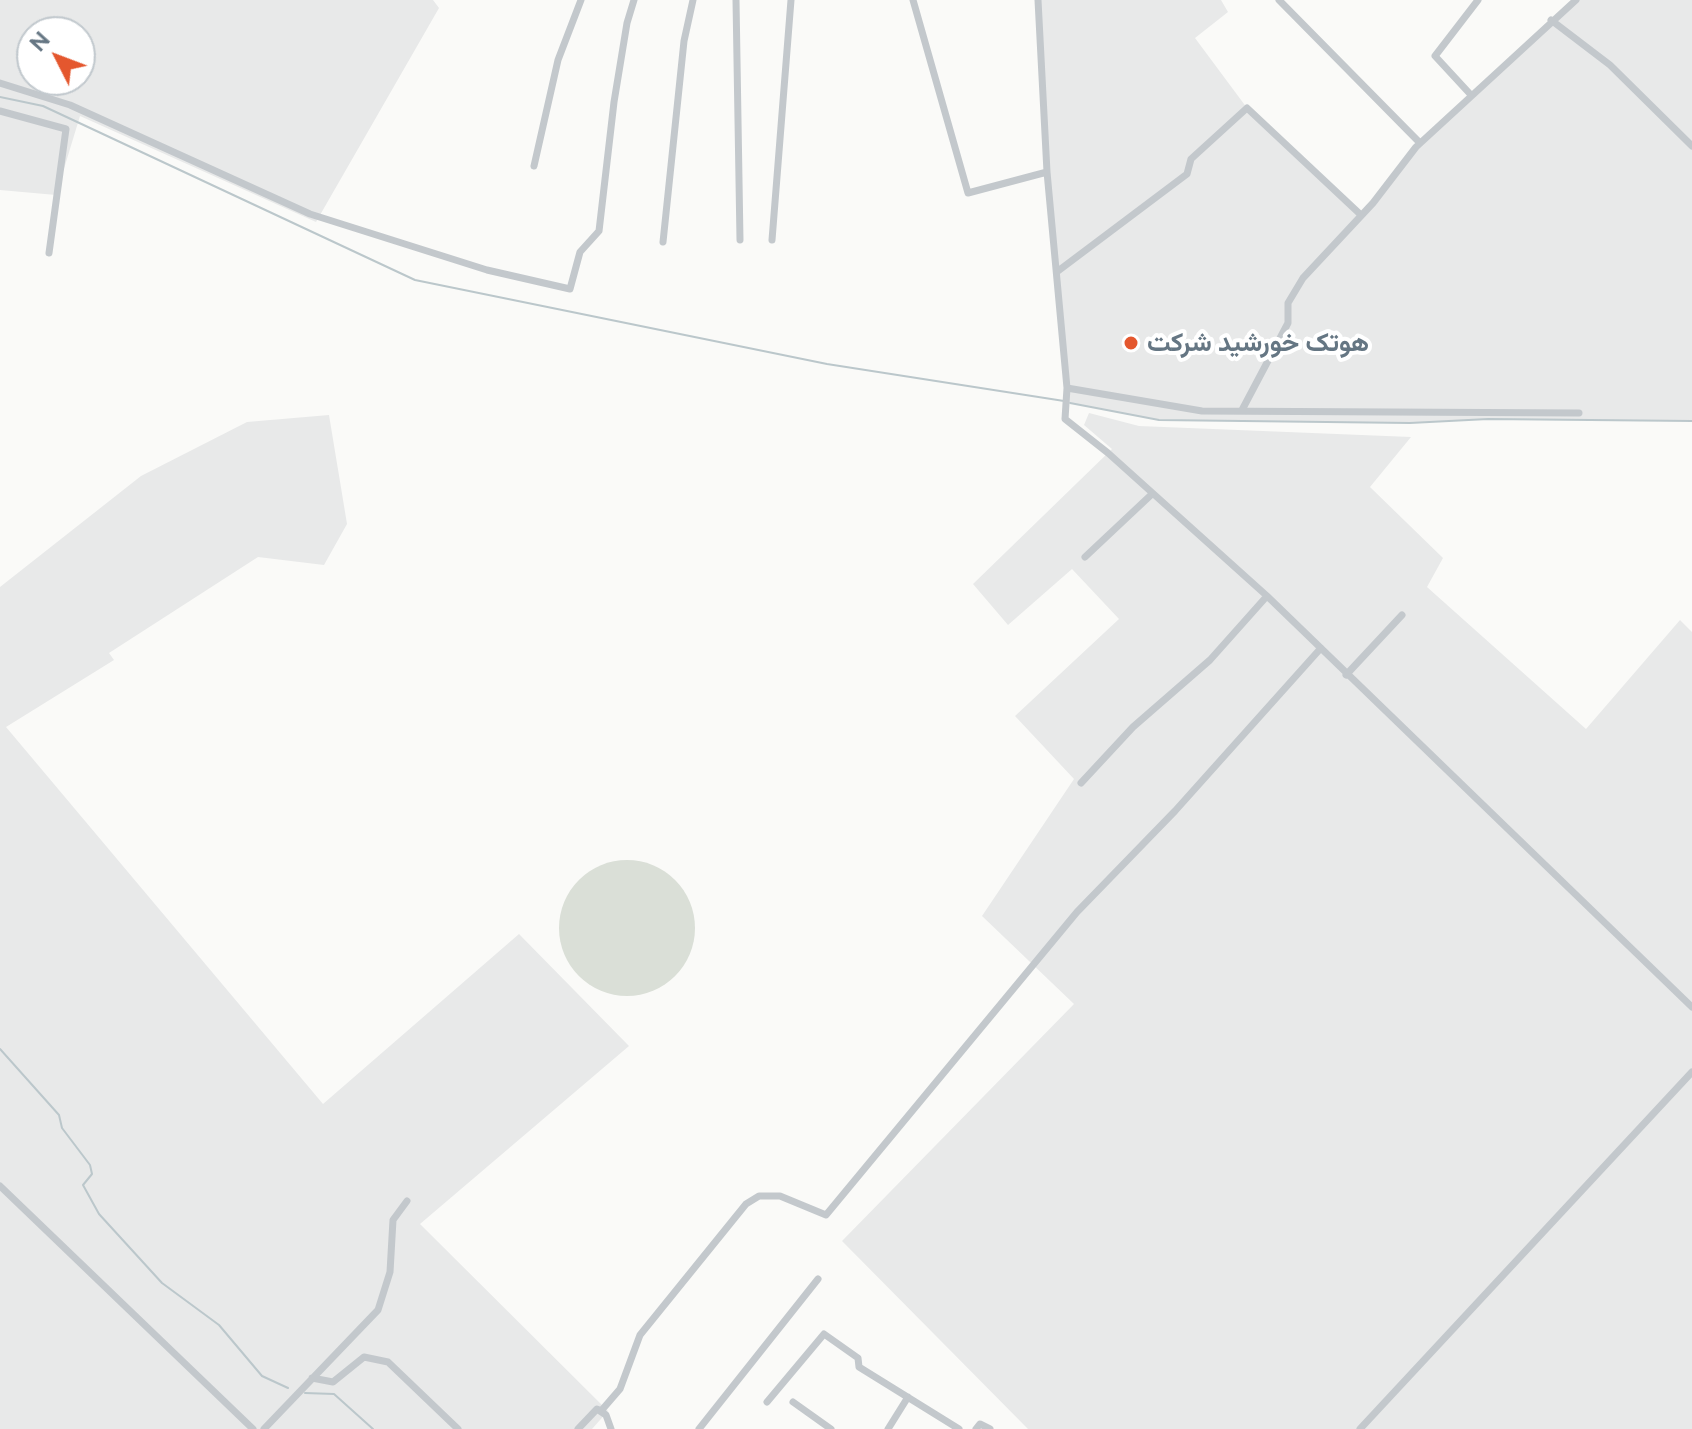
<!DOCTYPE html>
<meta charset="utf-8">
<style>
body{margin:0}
#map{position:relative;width:1692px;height:1429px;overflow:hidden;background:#fafaf8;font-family:Raleway,sans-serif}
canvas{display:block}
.north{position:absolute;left:16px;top:16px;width:80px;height:80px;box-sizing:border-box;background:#fff;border:2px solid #c1c8cd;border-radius:50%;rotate:312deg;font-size:22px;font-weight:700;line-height:32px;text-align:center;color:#657683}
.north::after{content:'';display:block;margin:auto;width:28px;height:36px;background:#e4572e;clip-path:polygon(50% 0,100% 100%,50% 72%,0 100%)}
</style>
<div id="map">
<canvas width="1692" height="1429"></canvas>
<div class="north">N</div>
</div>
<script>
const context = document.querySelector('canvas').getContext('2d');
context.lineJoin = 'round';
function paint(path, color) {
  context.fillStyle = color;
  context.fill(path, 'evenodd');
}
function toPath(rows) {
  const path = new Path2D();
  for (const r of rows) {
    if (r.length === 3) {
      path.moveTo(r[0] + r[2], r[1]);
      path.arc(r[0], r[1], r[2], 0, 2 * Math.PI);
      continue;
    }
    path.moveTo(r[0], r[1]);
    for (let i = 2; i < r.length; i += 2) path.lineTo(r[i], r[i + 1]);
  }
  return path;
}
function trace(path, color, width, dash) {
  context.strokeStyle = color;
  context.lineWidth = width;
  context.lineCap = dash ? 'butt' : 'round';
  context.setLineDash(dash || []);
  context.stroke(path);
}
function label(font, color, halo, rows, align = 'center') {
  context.font = font + ' Raleway,Vazirmatn,sans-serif';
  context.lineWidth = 8;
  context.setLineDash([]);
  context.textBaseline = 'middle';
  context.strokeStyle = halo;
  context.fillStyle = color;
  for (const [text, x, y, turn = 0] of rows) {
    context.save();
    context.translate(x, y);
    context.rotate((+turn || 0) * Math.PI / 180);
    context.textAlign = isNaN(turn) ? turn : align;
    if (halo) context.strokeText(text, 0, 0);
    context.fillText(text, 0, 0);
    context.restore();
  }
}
paint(toPath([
 [0,0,433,0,439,8,316,222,80,116,56,195,0,190],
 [32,32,80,32,80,80,32,80],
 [1038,0,1221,0,1228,12,1195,38,1247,108,1361,215,1416,147,1576,0,1692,0,1692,421,1488,419,1410,423,1159,420,1067,402,1047,172],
 [1089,413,1139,426,1411,437,1370,487,1443,558,1427,587,1586,729,1680,620,1692,632,1692,1429,1028,1429,842,1241,1074,1004,982,916,1074,779,1015,716,1119,619,1072,569,1008,625,973,584,1112,449,1084,425],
 [329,415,347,524,324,565,258,557,109,653,114,660,6,727,323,1104,519,934,629,1046,420,1224,608,1411,592,1429,0,1429,0,587,141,476,247,422]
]), '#e8e9e9');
paint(toPath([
 [627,928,68]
]), '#dadfd7');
trace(toPath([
 [0,97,43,106,415,280,827,364,1064,401],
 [1070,403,1159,420,1410,423,1488,419,1692,421],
 [0,1049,59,1115,62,1128,90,1165,92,1174,83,1185,99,1214,162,1283,219,1325,262,1376,288,1388],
 [305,1393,334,1394,373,1429]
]), '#bbc7cb', 2);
trace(toPath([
 [736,0,740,240],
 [913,0,968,193,1047,172],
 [1038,0,1047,172,1067,388,1065,419,1108,453,1267,596,1692,1007],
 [1279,0,1420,143],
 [1551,20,1610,65,1692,146],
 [0,83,70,105,310,214,487,270,570,289,580,252,599,231,614,102,627,23,634,0],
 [1471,95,1435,56,1478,0],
 [0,111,66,129,49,253],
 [534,166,558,60,581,0],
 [772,240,791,0],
 [663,242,684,41,693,0],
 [1058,271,1187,174,1191,159,1247,108,1361,215],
 [1067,388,1202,411,1579,413],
 [1242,410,1288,323,1288,303,1303,278,1373,203,1416,147,1576,0],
 [1085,557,1152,494],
 [1346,675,1402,615],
 [1081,783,1133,727,1210,660,1267,596],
 [0,1186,253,1429],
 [312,1378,333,1382,364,1357,388,1362,458,1429],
 [767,1402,824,1334,858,1358,859,1367,959,1429],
 [793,1402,831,1429],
 [601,1411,620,1389,640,1335,746,1204,759,1196,780,1196,826,1215,1077,912,1175,811,1321,648],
 [264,1429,378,1310,390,1272,393,1220,407,1201],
 [578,1429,597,1409,606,1415,611,1429],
 [699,1429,818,1279],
 [888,1429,908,1397],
 [976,1429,980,1424,990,1429],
 [1360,1429,1692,1072]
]), '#c3c8cc', 7);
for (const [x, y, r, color] of [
 [1131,343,8,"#e4572e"]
]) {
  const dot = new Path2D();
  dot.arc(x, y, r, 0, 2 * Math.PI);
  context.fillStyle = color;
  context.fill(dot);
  trace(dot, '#fff', 3);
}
label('bold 26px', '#657683', '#fff', [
 ["هوتک خورشید شرکت",1147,343]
], 'left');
</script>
